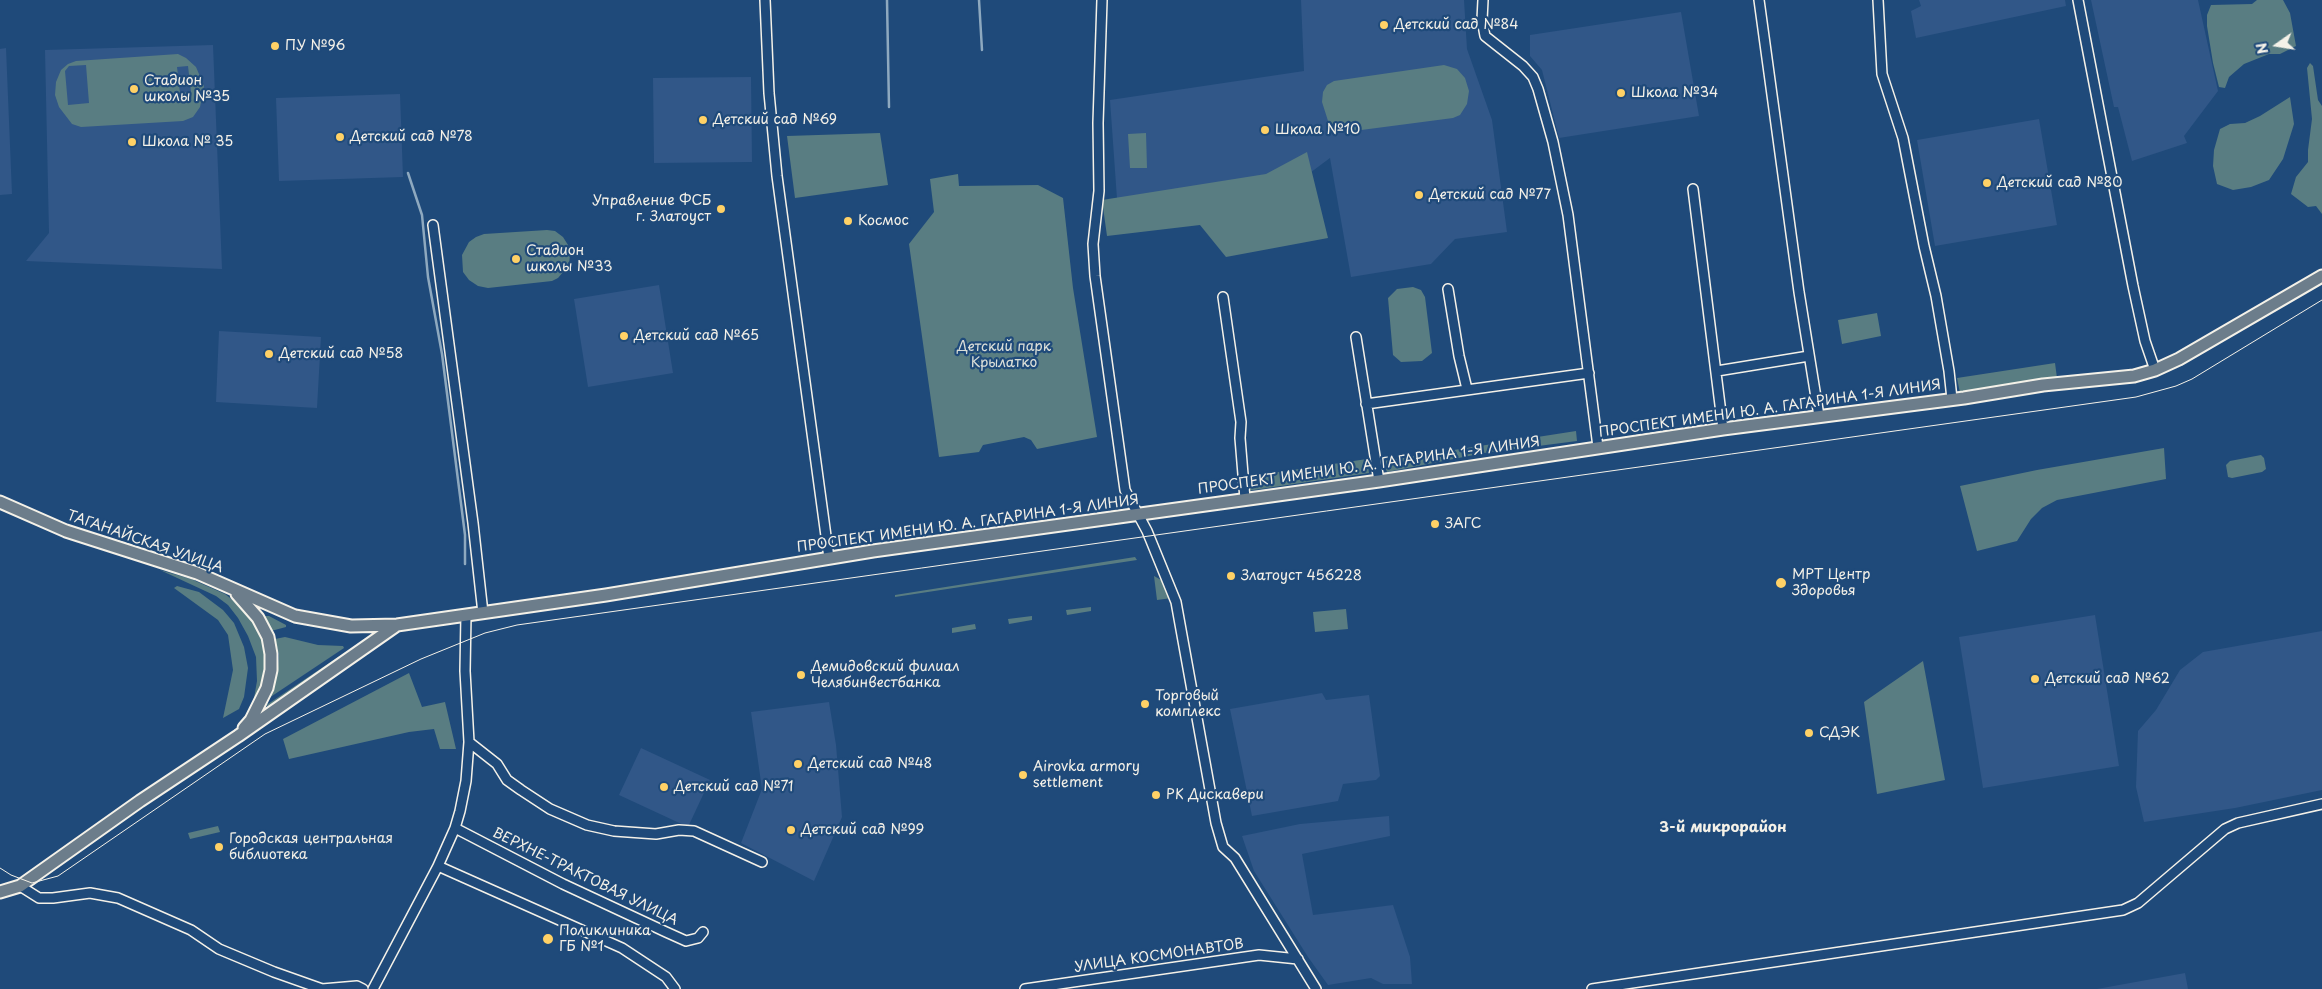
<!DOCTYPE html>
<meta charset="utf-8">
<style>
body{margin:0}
#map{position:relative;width:2322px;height:989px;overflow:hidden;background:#1f4a7a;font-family:"Playpen Sans",sans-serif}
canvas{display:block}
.north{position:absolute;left:2252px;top:20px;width:50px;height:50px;-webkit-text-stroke:4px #1f4a7a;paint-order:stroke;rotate:257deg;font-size:14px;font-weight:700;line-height:20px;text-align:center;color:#f4f1e8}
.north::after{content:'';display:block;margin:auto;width:18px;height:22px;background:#f4f1e8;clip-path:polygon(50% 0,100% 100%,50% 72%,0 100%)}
</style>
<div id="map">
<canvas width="2322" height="989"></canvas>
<div class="north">N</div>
</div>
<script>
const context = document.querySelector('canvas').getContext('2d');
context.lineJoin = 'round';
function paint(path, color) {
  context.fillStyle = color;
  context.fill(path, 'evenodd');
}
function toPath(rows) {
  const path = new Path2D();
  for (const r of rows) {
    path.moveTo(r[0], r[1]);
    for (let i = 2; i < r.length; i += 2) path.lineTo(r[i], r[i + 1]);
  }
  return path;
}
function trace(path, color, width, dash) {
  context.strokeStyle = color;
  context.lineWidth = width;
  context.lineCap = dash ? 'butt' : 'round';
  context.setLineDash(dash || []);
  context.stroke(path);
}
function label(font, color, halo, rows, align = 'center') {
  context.font = font + ' "Playpen Sans",sans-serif';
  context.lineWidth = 4.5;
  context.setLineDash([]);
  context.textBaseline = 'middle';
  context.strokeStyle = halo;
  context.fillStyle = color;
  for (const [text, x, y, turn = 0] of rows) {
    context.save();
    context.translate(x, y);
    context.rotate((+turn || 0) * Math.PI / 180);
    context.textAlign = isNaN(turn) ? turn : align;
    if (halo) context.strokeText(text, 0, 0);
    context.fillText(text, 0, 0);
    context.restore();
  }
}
paint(toPath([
 [1301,0,1464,0,1467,49,1492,120,1507,232,1455,239,1431,264,1351,277,1330,158,1283,193,1118,213,1110,100,1304,71],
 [1919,0,2065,0,2066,6,1916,38,1911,11,1921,6],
 [2091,0,2198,0,2218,91,2184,136,2187,143,2132,161,2118,107,2114,107],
 [1681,12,1699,116,1559,138,1542,70,1530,56,1530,35],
 [213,45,222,269,26,261,49,233,45,50],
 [6,48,12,194,0,195,0,49],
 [751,77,752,162,654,163,653,78],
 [400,94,403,177,279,181,276,98],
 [2039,119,2057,225,1935,246,1917,140],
 [659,285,673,373,588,387,574,299],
 [219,331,321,337,317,408,216,402],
 [2095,615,2119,766,1983,788,1959,637],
 [2322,631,2322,790,2235,808,2144,822,2136,787,2138,731,2156,710,2180,670,2203,652],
 [1322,693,1326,700,1369,695,1380,776,1376,780,1343,784,1338,801,1252,816,1230,709],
 [829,702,836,745,842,817,814,881,741,843,762,789,751,712],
 [641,748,710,780,688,827,619,795],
 [1389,816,1390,836,1302,854,1313,915,1393,905,1410,957,1412,984,1383,984,1371,978,1328,985,1308,957,1254,871,1242,836,1300,824],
 [2185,973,2188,989,2097,989]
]), '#315788');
paint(toPath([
 [2257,0,2283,0,2290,13,2296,46,2280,54,2269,54,2244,64,2229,77,2225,88,2219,87,2213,63,2207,26,2207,15,2211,5,2252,4],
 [178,54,186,58,196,67,204,86,200,107,193,117,183,121,81,127,72,124,59,107,55,95,56,82,61,70,68,64,76,61],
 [86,65,89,103,68,105,65,71,69,66],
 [188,66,191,92,180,93,177,67],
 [2310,63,2313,66,2318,100,2322,106,2322,214,2316,206,2308,207,2291,194,2296,177,2308,162,2308,150,2312,119,2307,68],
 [1444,65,1457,69,1465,78,1469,91,1467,104,1460,115,1453,118,1346,132,1329,124,1322,102,1323,92,1327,85,1334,81],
 [2290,97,2294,124,2283,159,2269,180,2251,187,2233,190,2217,184,2213,166,2214,150,2220,129,2230,124,2245,123,2260,116],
 [880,133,888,185,795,198,787,136],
 [1146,133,1147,168,1130,168,1128,134],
 [1307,152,1328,238,1226,257,1200,225,1107,236,1102,200,1266,174],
 [958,174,959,186,1038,185,1063,198,1073,288,1097,437,1037,449,1031,440,1024,437,983,445,979,452,939,457,909,244,934,212,930,179],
 [547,230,555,231,563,237,568,245,570,255,569,265,558,278,552,281,488,288,478,286,469,280,463,272,462,255,469,242,476,237,484,234],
 [1413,287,1421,290,1425,297,1432,353,1422,361,1401,362,1393,355,1388,298,1397,289],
 [1877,313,1881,336,1842,344,1838,320],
 [2055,363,2057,378,1960,393,1957,378],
 [1576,431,1577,441,1484,453,1387,472,1383,461],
 [2164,448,2166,479,2057,500,2042,508,2031,519,2017,541,1977,551,1960,486,2037,470],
 [2261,455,2264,458,2266,469,2262,472,2232,478,2228,477,2226,465,2230,461],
 [1367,459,1369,473,1247,491,1245,477],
 [1135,557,1137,560,895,597,895,595],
 [160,570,191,579,225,594,247,611,260,633,266,657,263,685,253,704,257,681,256,657,248,636,238,618,228,605,216,596],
 [1154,576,1163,581,1172,598,1157,600],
 [177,586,199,592,223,610,234,623,244,647,248,668,244,697,239,709,223,718,233,670,228,635,218,620,174,588],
 [1091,607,1091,611,1067,615,1066,610],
 [1346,609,1348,629,1315,632,1313,612],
 [264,616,269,616,286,625,286,627,271,631],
 [1032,616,1032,620,1009,624,1008,619],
 [975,624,976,629,952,633,952,628],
 [285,637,318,645,343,646,344,648,269,698,278,668,279,655,275,639],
 [347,651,349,653,273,705,265,706],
 [1923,661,1945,780,1877,794,1864,702],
 [409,673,422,707,445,702,456,749,440,749,434,729,409,732,289,759,283,739],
 [218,826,220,832,190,839,188,833]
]), '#597d82');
trace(toPath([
 [887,0,889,107],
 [979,0,982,50],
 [408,173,422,215,428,277,442,354,465,535,465,564]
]), '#8ea9bf', 2.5);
const minor = toPath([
 [765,0,769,93,777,176,829,558],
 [1102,0,1098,123,1099,191,1093,244,1095,276,1125,490,1147,531,1176,602,1216,823,1223,847,1235,858,1316,989],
 [1483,0,1482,20,1485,36,1523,66,1533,77,1538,89,1553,142,1568,215,1598,447],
 [1759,0,1799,292,1819,416],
 [1878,0,1882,74,1903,138,1924,246,1936,296,1949,371,1952,399],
 [2078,0,2133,286,2145,341,2155,370],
 [1693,189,1723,429],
 [433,225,473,523,483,613],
 [1448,289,1459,356,1467,389],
 [1223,297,1241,422,1240,438,1245,499],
 [1356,337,1379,481],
 [1717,371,1809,356],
 [1366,404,1589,373],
 [469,742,497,764,507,780,521,790,550,809,587,825,614,831,656,834,679,830,694,831,762,862],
 [455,828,563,884,666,932,686,941,698,938,703,932],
 [438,866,622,948,666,977,675,989],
 [20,886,39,898,53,898,90,893,118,898,191,930,219,949,274,972,322,989,357,986,363,989],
 [373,989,438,866,455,828,460,811,466,781,469,742,465,671,466,615],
 [1025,989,1259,955,1298,959],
 [1592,989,2123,910,2138,903,2225,829,2238,823,2322,804]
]);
const major = toPath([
 [0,502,66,531,197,573,295,616,351,626,397,625,606,595,873,551,1379,481,1723,429,1964,398,2043,385,2134,376,2155,370,2179,359,2322,276],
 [237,594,258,618,268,637,271,654,271,670,267,688,251,720,244,728],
 [0,892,20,886,140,801,238,736,397,625]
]);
trace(minor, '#f4f1e8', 12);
trace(major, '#f4f1e8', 15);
trace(minor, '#1f4a7a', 9);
trace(major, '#6c7d8b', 11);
trace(toPath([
 [0,868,11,875,32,883,58,876,265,734,421,659,485,633,517,625,2136,397,2176,386,2192,379,2322,300]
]), '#f4f1e8', 1);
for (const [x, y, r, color] of [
 [1384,25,5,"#ffd166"],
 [275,46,5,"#ffd166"],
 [134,89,5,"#ffd166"],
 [1621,93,5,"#ffd166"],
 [703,120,5,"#ffd166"],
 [1265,130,5,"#ffd166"],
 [340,137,5,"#ffd166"],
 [132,142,5,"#ffd166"],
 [1987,183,5,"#ffd166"],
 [1419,195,5,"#ffd166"],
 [721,209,5,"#ffd166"],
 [848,221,5,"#ffd166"],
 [516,259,5,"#ffd166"],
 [624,336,5,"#ffd166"],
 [269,354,5,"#ffd166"],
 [1435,524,5,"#ffd166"],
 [1231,576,5,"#ffd166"],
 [1781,583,6,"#ffd166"],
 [801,675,5,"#ffd166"],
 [2035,679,5,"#ffd166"],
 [1145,704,5,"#ffd166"],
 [1809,733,5,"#ffd166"],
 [798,764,5,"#ffd166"],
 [1023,775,5,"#ffd166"],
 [664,787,5,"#ffd166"],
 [1156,795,5,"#ffd166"],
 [791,830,5,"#ffd166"],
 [219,847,5,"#ffd166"],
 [548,939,6,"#ffd166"]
]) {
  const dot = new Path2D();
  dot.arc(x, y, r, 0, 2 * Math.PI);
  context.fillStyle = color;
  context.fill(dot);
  trace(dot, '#1f4a7a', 2);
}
label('14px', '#f4f1e8', '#1f4a7a', [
 ["Детский сад №84",1394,25],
 ["ПУ №96",285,46],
 ["Стадион",144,81],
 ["школы №35",144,97],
 ["Школа №34",1631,93],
 ["Детский сад №69",713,120],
 ["Школа №10",1275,130],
 ["Детский сад №78",350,137],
 ["Школа № 35",142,142],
 ["Детский сад №80",1997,183],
 ["Детский сад №77",1429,195],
 ["Управление ФСБ",711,201,"right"],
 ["г. Златоуст",711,217,"right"],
 ["Космос",858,221],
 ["Стадион",526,251],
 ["школы №33",526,267],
 ["Детский сад №65",634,336],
 ["Детский сад №58",279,354],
 ["ЗАГС",1445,524],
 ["МРТ Центр",1792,575],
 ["Здоровья",1792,591],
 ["Златоуст 456228",1241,576],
 ["Демидовский филиал",811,667],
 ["Челябинвестбанка",811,683],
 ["Детский сад №62",2045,679],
 ["Торговый",1155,696],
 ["комплекс",1155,712],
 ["СДЭК",1819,733],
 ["Детский сад №48",808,764],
 ["Airovka armory",1033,767],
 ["settlement",1033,783],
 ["Детский сад №71",674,787],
 ["РК Дискавери",1166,795],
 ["Детский сад №99",801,830],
 ["Городская центральная",229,839],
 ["библиотека",229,855],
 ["Поликлиника",559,931],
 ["ГБ №1",559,947]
], 'left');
label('14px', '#dde0d9', '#1f4a7a', [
 ["Детский парк",1004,347],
 ["Крылатко",1004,363]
]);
label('14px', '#f4f1e8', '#1f4a7a', [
 ["ПРОСПЕКТ ИМЕНИ Ю. А. ГАГАРИНА 1-Я ЛИНИЯ",1770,409,-8],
 ["ПРОСПЕКТ ИМЕНИ Ю. А. ГАГАРИНА 1-Я ЛИНИЯ",1369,466,-8],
 ["ПРОСПЕКТ ИМЕНИ Ю. А. ГАГАРИНА 1-Я ЛИНИЯ",968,524,-8],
 ["ТАГАНАЙСКАЯ УЛИЦА",145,542,19],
 ["ВЕРХНЕ-ТРАКТОВАЯ УЛИЦА",585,877,26],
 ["УЛИЦА КОСМОНАВТОВ",1159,956,-8]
]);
label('bold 15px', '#f4f1e8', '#1f4a7a', [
 ["3-й микрорайон",1723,828]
]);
</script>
